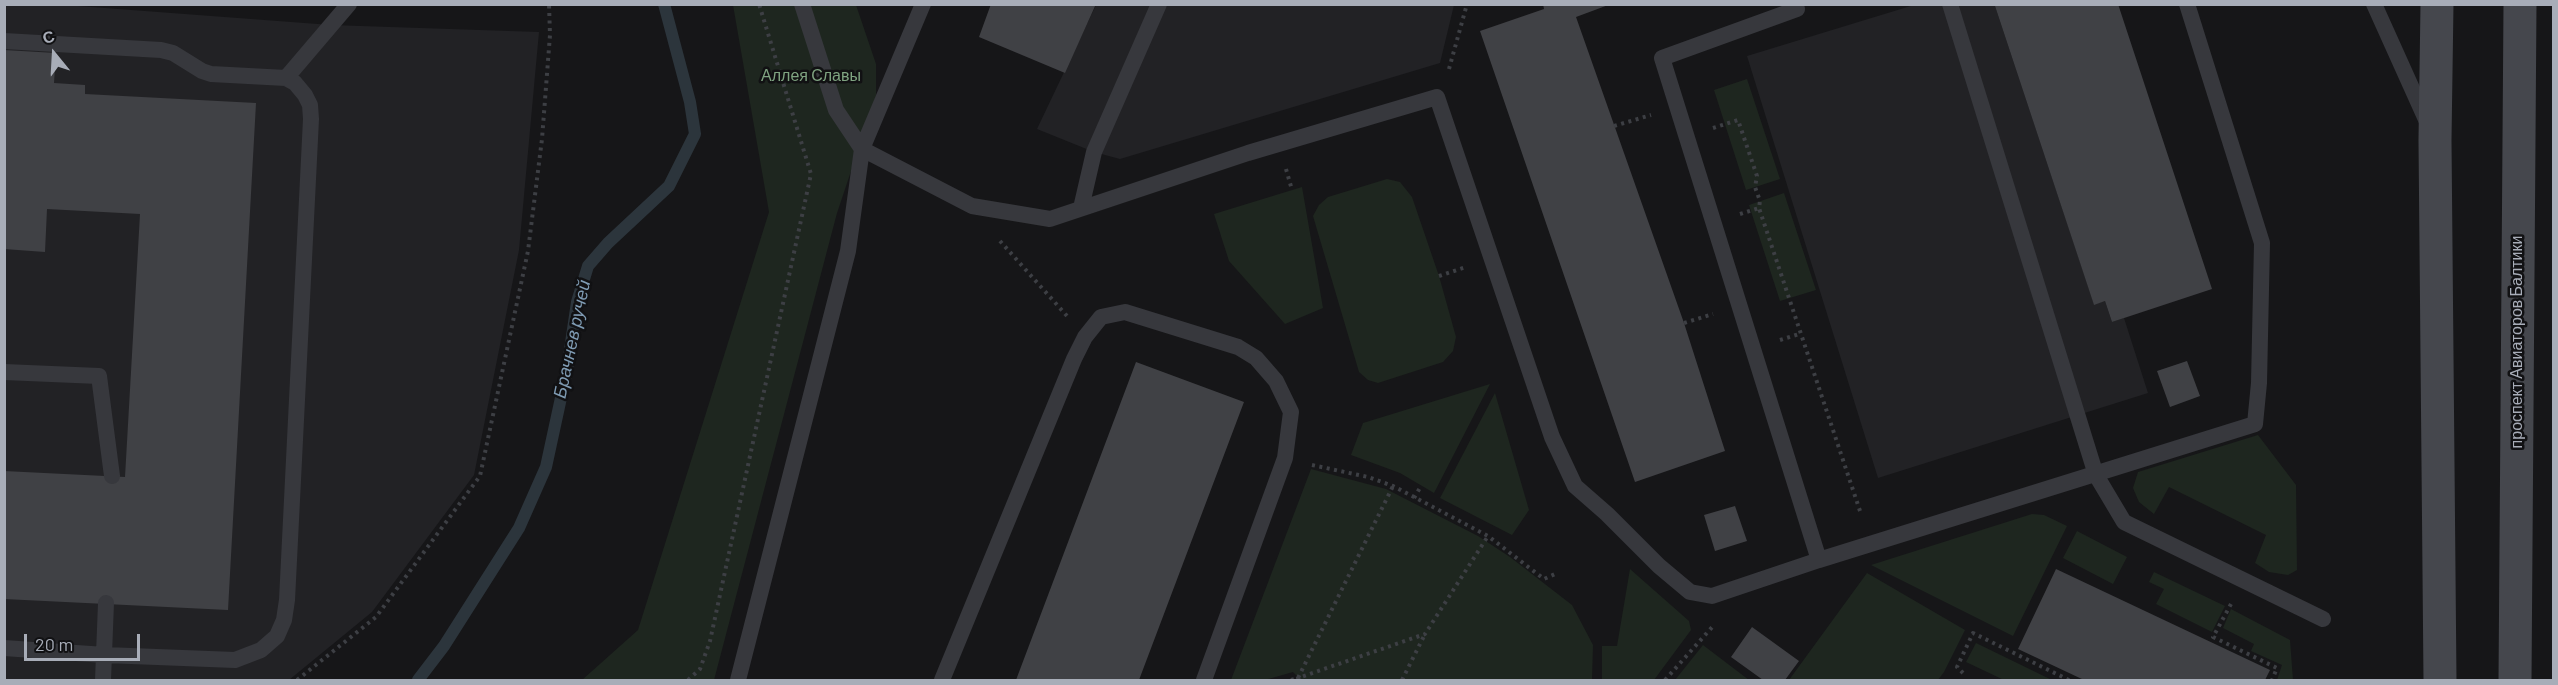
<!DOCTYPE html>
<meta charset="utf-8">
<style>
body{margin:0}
#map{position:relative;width:2558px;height:685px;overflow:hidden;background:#161618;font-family:Barlow,sans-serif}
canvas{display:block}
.frame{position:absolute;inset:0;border:6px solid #a8adb8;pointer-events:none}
.north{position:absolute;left:24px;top:24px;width:60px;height:60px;-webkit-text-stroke:4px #111113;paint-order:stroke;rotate:342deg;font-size:16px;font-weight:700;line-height:24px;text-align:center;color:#a8adb8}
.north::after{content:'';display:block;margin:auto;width:21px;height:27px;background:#a8adb8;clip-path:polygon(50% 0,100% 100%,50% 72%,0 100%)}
.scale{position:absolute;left:24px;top:634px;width:116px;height:27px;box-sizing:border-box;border:3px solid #a8adb8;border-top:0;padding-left:8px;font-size:18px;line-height:21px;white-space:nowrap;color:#a8adb8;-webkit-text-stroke:4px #111113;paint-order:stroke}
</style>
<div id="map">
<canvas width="2558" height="685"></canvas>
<div class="frame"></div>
<div class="north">С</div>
<div class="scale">20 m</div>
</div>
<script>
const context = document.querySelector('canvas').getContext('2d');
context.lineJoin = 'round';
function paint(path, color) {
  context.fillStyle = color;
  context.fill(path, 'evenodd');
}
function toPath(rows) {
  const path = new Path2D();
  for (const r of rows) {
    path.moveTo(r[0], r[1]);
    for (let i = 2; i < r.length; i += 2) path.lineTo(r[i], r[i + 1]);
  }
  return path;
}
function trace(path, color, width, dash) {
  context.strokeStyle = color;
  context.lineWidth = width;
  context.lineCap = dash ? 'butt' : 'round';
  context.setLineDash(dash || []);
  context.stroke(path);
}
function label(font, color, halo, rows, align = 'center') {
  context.font = font + ' Barlow,sans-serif';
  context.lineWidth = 5;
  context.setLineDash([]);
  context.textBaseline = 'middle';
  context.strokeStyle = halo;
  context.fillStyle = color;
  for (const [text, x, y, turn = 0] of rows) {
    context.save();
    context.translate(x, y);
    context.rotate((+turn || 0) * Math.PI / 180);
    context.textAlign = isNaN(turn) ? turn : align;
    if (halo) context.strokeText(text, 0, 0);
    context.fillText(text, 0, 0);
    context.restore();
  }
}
paint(toPath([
 [4,5,65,5,331,25,539,32,519,250,474,475,372,612,289,680,5,680],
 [1096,5,1454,5,1440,63,1120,159,1094,152,1037,129],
 [1914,5,1999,5,1995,6,2094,304,2105,301,2112,322,2124,318,2148,393,1878,478,1747,56]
]), '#222225');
paint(toPath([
 [733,5,856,5,876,64,876,96,837,213,714,680,582,680,638,630,769,212],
 [1747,79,1780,179,1746,190,1714,90],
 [1387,179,1400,182,1412,197,1439,276,1456,337,1453,351,1443,362,1378,383,1368,380,1359,372,1313,216,1319,205,1328,197],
 [1302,187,1323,308,1285,324,1229,261,1214,214],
 [1784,193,1816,290,1780,301,1749,205],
 [1490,384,1434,493,1400,473,1351,455,1363,423],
 [1495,393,1529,510,1512,535,1440,498],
 [2258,435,2296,485,2297,570,2288,575,2269,572,2255,563,2266,535,2169,487,2154,514,2139,502,2133,488,2138,472],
 [1311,469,1386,489,1478,536,1510,557,1572,605,1593,645,1592,680,1301,680,1293,672,1265,680,1231,680],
 [2032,514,2044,515,2067,526,2013,636,1871,565],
 [2077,531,2127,557,2113,584,2063,558],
 [1630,569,1689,621,1691,630,1654,680,1602,680,1602,646,1617,646],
 [2154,572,2225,606,2212,632,2156,604,2164,589,2149,582],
 [1867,573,1965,630,1944,672,1938,680,1789,680],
 [2231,609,2290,640,2293,680,2277,680,2282,665,2251,651,2254,644,2223,628],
 [1976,643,2052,680,2004,680,1966,662],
 [1703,645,1749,680,1675,680]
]), '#1e261f');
trace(toPath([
 [418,680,444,646,519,528,546,467,567,370,577,302,588,266,608,243,669,186,695,134,690,102,664,4]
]), '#2c353c', 12);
paint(toPath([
 [991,4,1096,4,1065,73,979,37],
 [1543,4,1611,4,1576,17,1684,323,1725,451,1635,482,1480,31,1544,9],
 [1999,4,2118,4,2212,289,2112,322,2105,301,2094,305,1995,6],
 [4,50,56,53,54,83,85,85,85,94,256,103,228,610,4,599,4,471,125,477,140,214,47,209,45,252,4,249],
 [2187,361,2200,396,2170,407,2157,371],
 [1136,362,1244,402,1139,680,1016,680],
 [1735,506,1747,541,1715,551,1704,515],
 [2056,569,2270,670,2265,680,2084,680,2018,649],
 [1752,627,1799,661,1785,680,1763,680,1731,657]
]), '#404145');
trace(toPath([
 [1449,69,1467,4],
 [1614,126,1651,115],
 [1713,128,1738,120,1757,176,1755,187,1760,201,1759,208,1860,511],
 [1286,169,1292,190],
 [1740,214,1759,208],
 [1000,241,1067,316],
 [1439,276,1466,267],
 [1684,323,1713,314],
 [1780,340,1799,334],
 [1312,465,1368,477,1393,486,1488,536,1544,579,1555,574],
 [1414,498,1421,486],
 [2231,604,2213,637,2277,668,2272,680],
 [1963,673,1957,667,1973,633,2069,680],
 [297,680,376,617,480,476,528,251,542,139,550,35,549,4],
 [688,680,700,669,710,641,811,174,759,4],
 [1291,680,1298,678,1393,486],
 [1299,680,1298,678,1425,634,1488,536],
 [1402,680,1425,634],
 [1665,680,1714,625]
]), '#3d3f44', 4, [3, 4.5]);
trace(toPath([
 [802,4,836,110,862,149,972,206,1050,219,1248,153,1437,97,1552,437,1575,486,1607,514,1659,566,1690,592,1712,596,1819,560,2255,424,2259,383,2262,243,2187,4],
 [1950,4,2096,475,2124,522,2323,619],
 [2374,4,2428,124],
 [1797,9,1662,58,1819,560],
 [4,41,161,50,173,53,202,71,211,74,286,78,295,83,305,95,310,105,311,119,287,600,284,620,277,636,261,650,235,660,105,655,4,648],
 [286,78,349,4],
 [1081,208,1094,152,1159,4],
 [4,372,99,376,112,476],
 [103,680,106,603],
 [738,680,848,251,862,149,923,4],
 [942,680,1074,359,1085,337,1101,317,1125,312,1238,347,1256,358,1276,381,1291,412,1285,458,1204,680]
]), '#37383d', 16);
trace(toPath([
 [2437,4,2435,140,2440,680],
 [2515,680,2520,4]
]), '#45474d', 33);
label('16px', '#7fa381', '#111113', [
 ["Аллея Славы",811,76]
]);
label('16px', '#a8adb8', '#111113', [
 ["проспект Авиаторов Балтики",2517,342,-90]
]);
label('italic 18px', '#7f9bb3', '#111113', [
 ["Брачнев ручей",572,339,-78]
]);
</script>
